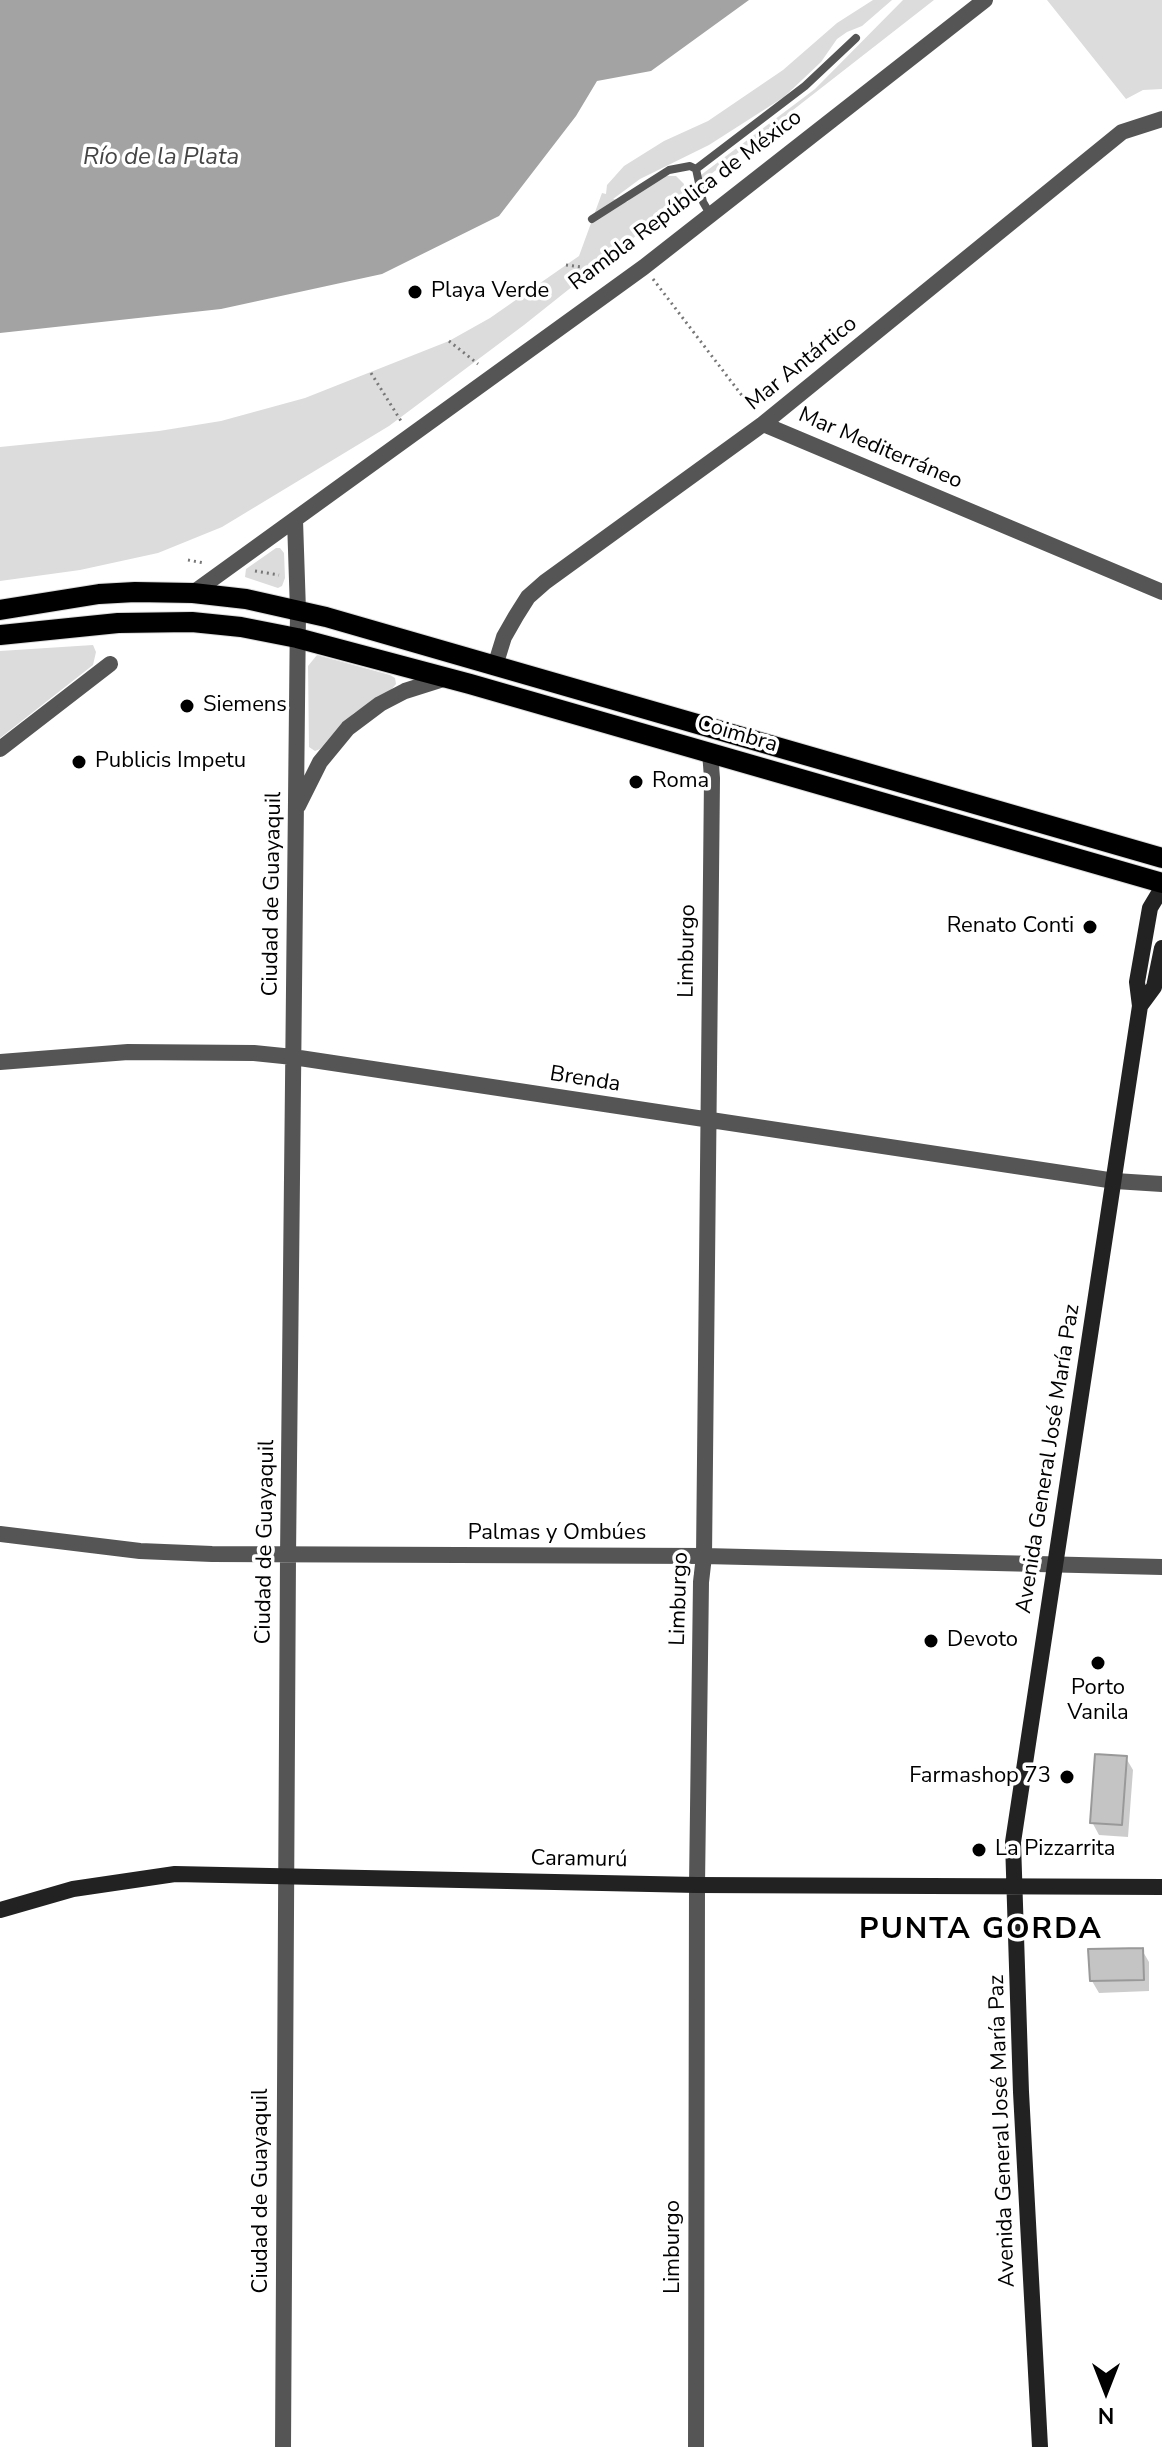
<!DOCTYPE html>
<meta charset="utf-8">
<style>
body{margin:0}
#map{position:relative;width:1162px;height:2447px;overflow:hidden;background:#fff;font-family:"Nunito Sans",sans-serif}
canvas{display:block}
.north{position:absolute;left:1066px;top:2351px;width:80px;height:80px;-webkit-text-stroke:6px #fff;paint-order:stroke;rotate:180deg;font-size:22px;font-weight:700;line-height:32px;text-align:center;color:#000}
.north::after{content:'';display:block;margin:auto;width:28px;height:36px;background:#000;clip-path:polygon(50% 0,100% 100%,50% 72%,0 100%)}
</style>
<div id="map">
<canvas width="1162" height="2447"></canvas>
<div class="north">N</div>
</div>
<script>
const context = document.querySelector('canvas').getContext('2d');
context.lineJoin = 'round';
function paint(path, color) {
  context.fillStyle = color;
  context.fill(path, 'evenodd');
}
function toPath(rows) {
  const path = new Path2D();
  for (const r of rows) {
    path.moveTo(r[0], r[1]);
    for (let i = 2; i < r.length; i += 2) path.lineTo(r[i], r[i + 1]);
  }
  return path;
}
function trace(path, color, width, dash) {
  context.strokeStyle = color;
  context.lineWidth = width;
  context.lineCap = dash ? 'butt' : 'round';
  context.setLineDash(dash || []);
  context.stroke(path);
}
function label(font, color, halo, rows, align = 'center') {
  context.font = font + ' "Nunito Sans",sans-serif';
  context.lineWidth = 7;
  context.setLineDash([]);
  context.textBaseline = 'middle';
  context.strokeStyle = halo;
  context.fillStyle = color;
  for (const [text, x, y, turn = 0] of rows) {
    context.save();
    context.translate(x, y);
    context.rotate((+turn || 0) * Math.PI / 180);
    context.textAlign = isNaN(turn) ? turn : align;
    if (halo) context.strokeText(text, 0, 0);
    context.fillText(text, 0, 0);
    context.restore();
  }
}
paint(toPath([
 [873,0,892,0,862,26,847,32,837,39,821,62,784,97,709,145,640,179,613,199,627,202,641,188,658,176,676,176,684,184,681,200,524,325,389,426,222,527,158,553,80,570,0,581,0,447,159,431,221,421,305,398,449,341,490,318,579,256,602,193,606,194,607,185,624,166,664,141,708,121,783,70,837,23],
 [903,0,934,0,693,188,701,175,815,89],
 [1047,0,1162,0,1162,89,1143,90,1126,99],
 [276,548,280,548,284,553,285,578,282,586,278,588,245,577,246,569],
 [93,645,96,652,93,665,0,738,0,651],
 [317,655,390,675,395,678,396,684,391,690,354,713,338,728,320,749,315,751,309,747,308,666]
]), '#dcdcdc');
paint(toPath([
 [0,0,749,0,651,71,597,81,576,116,499,216,382,274,221,309,0,333]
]), '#a3a3a3');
paint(toPath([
 [1126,1758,1133,1770,1128,1837,1099,1835,1092,1822],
 [1142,1950,1149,1962,1149,1991,1099,1993,1092,1981]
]), '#0003');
const building = toPath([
 [1095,1754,1127,1756,1122,1825,1090,1823,1095,1754],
 [1143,1948,1144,1980,1090,1981,1088,1949,1143,1948]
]);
paint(building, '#c4c4c4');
trace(building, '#999', 2);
const primary = toPath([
 [0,610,99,594,135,592,193,593,246,599,326,617,1162,858],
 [0,635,118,623,192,622,241,627,297,638,470,684,1162,883]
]);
trace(primary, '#dbdbdb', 22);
trace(toPath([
 [566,265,581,267,594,280],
 [653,279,753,410],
 [449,341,478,364],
 [371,373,401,421],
 [188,560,204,563],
 [255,571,279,575]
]), '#777', 3, [2, 4]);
trace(toPath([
 [710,214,703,202,696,169,805,86,856,38],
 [592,219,669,170,690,166,696,169]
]), '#555', 8);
trace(toPath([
 [763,424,1162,592],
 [193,593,644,267,985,0],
 [495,666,504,637,516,616,528,597,545,582,763,424,1122,132,1162,119],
 [0,749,110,664],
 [298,806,320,762,348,728,380,704,405,691,446,678],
 [0,1062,128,1052,254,1053,293,1057,1115,1181,1162,1184],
 [0,1534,140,1551,212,1554,704,1556,1162,1567],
 [283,2447,288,1556,298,611,295,520],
 [696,2447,697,1885,701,1582,704,1556,712,778,710,752]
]), '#555', 16);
trace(toPath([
 [1140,1006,1154,987,1162,948],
 [0,1910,73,1889,175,1874,697,1885,1162,1887],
 [1040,2447,1021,2092,1013,1842,1140,1006,1137,982,1150,908,1162,888]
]), '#222', 16);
trace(primary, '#000', 20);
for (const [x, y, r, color] of [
 [415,292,8,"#000"],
 [187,706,8,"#000"],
 [79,762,8,"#000"],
 [636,782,8,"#000"],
 [1090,927,8,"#000"],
 [931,1641,8,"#000"],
 [1098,1663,8,"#000"],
 [1067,1777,8,"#000"],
 [979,1850,8,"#000"]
]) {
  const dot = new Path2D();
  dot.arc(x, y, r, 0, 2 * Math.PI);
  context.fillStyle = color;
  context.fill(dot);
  trace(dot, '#fff', 3);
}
label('22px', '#000', '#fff', [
 ["Rambla República de México",686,201,-37],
 ["Mar Antártico",802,364,-39],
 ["Mar Mediterráneo",880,449,23],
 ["Coimbra",737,735,16],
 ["Ciudad de Guayaquil",273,894,-89],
 ["Limburgo",688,951,-89],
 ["Brenda",585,1080,9],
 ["Avenida General José María Paz",1049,1459,-81],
 ["Palmas y Ombúes",557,1534],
 ["Ciudad de Guayaquil",266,1542,-89],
 ["Limburgo",680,1599,-88],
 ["Caramurú",579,1860,1],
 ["Avenida General José María Paz",1003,2131,-92],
 ["Ciudad de Guayaquil",262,2191,-90],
 ["Limburgo",674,2247,-90]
]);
label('22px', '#000', '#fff', [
 ["Playa Verde",431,292],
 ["Siemens",203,706],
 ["Publicis Impetu",95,762],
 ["Roma",652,782],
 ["Renato Conti",1074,927,"right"],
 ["Devoto",947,1641],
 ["Porto",1098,1689,"center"],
 ["Vanila",1098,1714,"center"],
 ["Farmashop 73",1051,1777,"right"],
 ["La Pizzarrita",995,1850]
], 'left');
label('italic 24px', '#444', '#fff', [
 ["Río de la Plata",161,158]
]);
context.letterSpacing = '2px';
label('bold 30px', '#000', '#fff', [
 ["PUNTA GORDA",981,1931]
]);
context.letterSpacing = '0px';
</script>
